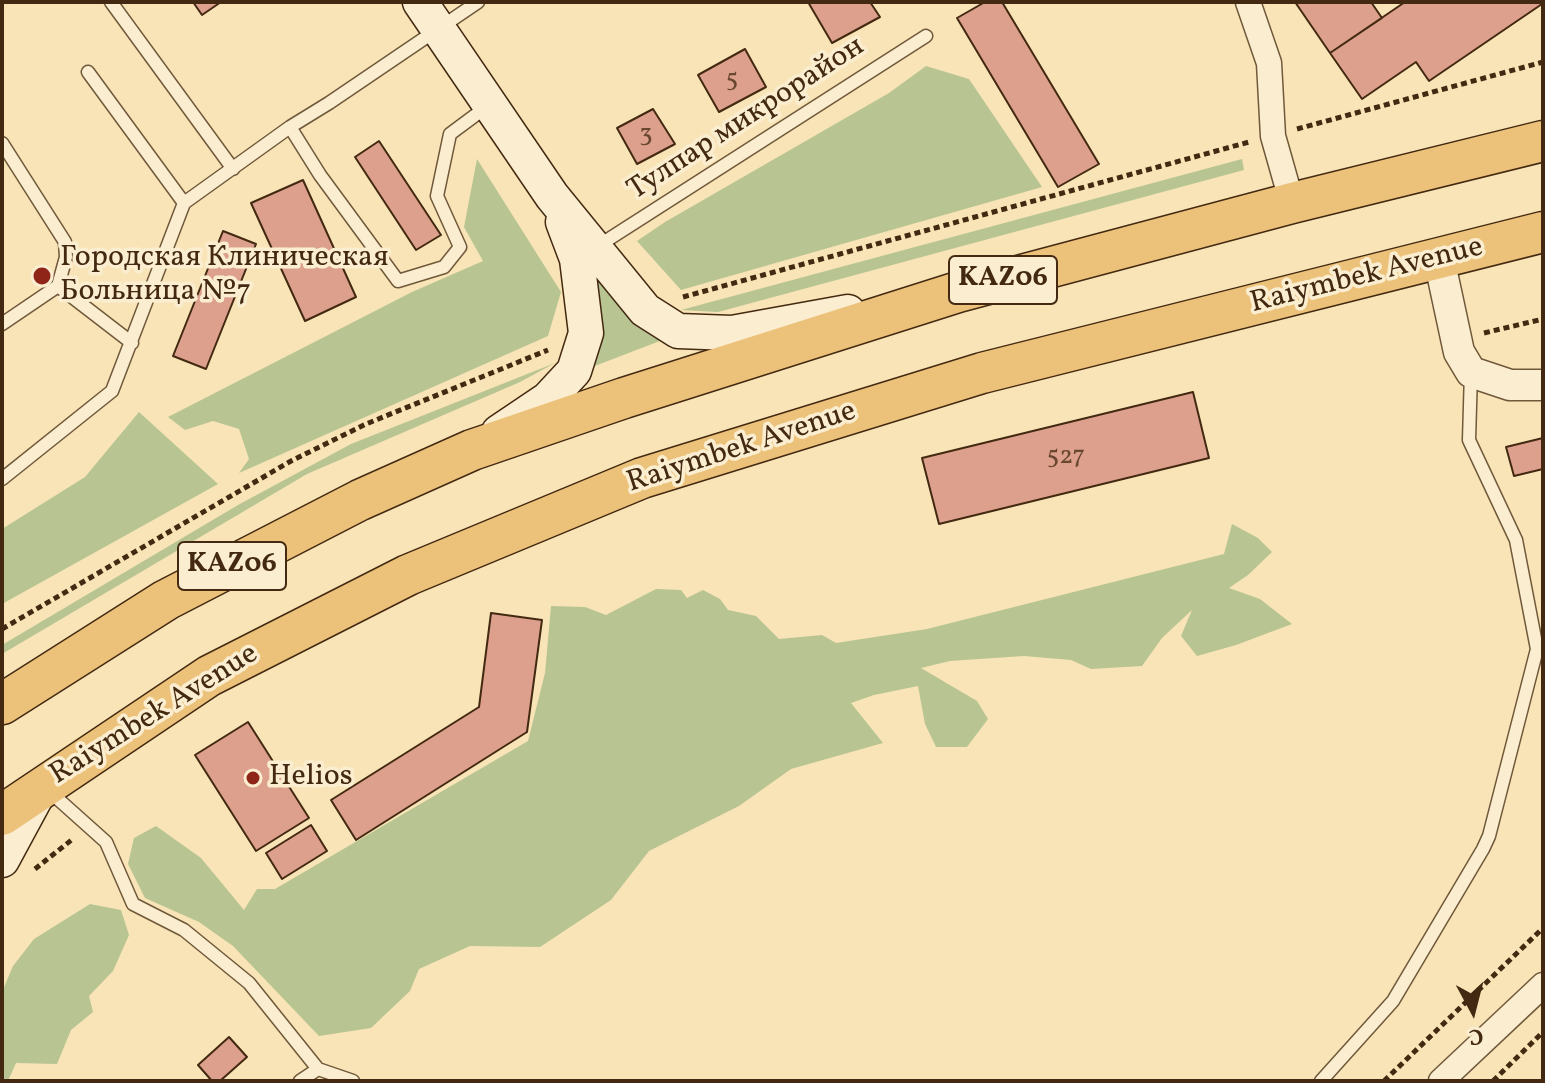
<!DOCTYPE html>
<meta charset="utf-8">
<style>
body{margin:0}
#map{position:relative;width:1545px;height:1083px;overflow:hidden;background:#f8e4b6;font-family:Vollkorn,serif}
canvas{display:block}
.frame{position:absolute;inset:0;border:4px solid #432911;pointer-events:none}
.north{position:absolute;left:1433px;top:971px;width:80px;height:80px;-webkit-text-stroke:6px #faedd0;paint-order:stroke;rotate:173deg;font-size:22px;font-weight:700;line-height:32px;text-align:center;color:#432911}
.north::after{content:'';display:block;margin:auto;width:28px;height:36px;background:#432911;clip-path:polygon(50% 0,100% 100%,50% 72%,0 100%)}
</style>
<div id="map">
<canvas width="1545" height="1083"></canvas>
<div class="frame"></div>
<div class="north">С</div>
</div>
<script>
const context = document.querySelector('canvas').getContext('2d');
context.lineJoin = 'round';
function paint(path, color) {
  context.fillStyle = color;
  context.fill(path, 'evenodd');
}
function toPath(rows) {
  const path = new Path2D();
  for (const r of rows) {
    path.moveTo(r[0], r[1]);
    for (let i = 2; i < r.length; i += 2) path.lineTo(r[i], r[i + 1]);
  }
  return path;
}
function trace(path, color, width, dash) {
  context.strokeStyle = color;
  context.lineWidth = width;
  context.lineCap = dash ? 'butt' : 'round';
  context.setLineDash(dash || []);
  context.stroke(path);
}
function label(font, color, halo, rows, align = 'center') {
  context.font = font + ' Vollkorn,serif';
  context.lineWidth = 7;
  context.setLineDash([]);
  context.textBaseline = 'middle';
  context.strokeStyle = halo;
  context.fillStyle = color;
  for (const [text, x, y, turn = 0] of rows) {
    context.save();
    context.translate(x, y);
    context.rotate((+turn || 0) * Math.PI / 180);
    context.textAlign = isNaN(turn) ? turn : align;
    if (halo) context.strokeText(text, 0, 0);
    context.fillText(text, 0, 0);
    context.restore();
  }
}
paint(toPath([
 [926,66,969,79,1042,187,681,290,637,241,665,222,889,93],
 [477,159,561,292,548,336,239,473,249,459,239,429,213,421,185,430,168,417,412,292,483,261,464,227],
 [1242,159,1244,170,718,312,681,310],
 [577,238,665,339,587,369],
 [555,363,520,382,307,474,2,654,2,645,238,505,351,444],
 [139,412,218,484,2,604,2,529,85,477],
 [1232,524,1258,538,1272,552,1248,575,1229,588,1260,599,1292,624,1236,645,1197,656,1181,636,1192,610,1162,638,1142,666,1091,669,1071,660,1024,656,950,661,921,668,977,701,988,719,967,747,936,747,925,724,918,686,874,695,851,703,883,743,791,769,739,806,649,851,611,900,540,947,470,946,419,969,410,991,371,1028,319,1036,233,946,199,922,145,898,128,864,134,838,156,826,201,858,244,910,257,889,275,889,528,741,545,673,551,606,585,607,606,615,656,589,681,590,687,598,703,590,720,599,728,610,756,616,779,639,822,635,836,643,927,629,1224,554],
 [90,904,121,910,129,935,113,971,89,996,93,1012,71,1030,57,1064,16,1063,8,1081,2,1081,2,992,13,966,34,939]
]), '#b8c592');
const building = toPath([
 [193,2,221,2,202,15,193,2],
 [808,2,870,2,880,17,832,43,808,2],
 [985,2,1002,2,1099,164,1058,187,957,18,985,2],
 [1295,2,1371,2,1382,18,1330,53,1295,2],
 [1405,2,1541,2,1542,4,1429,81,1416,62,1362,99,1330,53,1405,2],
 [745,49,766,87,719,112,698,75,745,49],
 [653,109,675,144,637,164,617,128,653,109],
 [379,141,441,235,416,250,355,157,379,141],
 [303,180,356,297,305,321,251,203,303,180],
 [223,231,256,244,206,369,173,356,223,231],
 [1193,392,1209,458,939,524,922,458,1193,392],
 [1543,438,1543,469,1514,476,1506,447,1543,438],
 [491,613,542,620,527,732,356,840,331,800,479,707,491,613],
 [248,722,309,818,256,851,195,755,248,722],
 [311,825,327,851,282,879,266,853,311,825],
 [229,1037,247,1057,220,1081,212,1081,198,1065,229,1037]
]);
paint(building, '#dca08c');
trace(building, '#432911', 2);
const service = toPath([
 [111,2,233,169],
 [88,72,184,203],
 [290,127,320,175,398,281,444,267,460,247,437,196,450,134,489,105],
 [2,143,65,242,66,257,58,286,132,343],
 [598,246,926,36],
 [2,324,58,286],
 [2,479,112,391,184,203,290,127,329,103,478,2],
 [49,791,106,842,133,904,184,930,249,983,318,1069,353,1081],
 [300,1081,318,1069],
 [1321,1081,1393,1001,1483,849,1489,836,1537,649,1516,540,1469,440,1471,372]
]);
const minor = toPath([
 [1248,2,1269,63,1273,136,1292,203],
 [1441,1081,1543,985]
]);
const tertiary = toPath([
 [1439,259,1459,352,1471,372,1510,385,1543,385]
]);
const secondary = toPath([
 [420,2,552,196,645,310,678,331,732,333,848,312],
 [499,432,548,399,574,371,586,333,577,259,563,222],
 [2,860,42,786]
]);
const trunk = toPath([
 [2,704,166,600,360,500,472,450,624,398,958,292,1292,203,1543,141],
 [2,815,209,676,408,575,642,478,982,373,1543,232]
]);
trace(service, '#70583a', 15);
trace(minor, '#70583a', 27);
trace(tertiary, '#70583a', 33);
trace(secondary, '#432911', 37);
trace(trunk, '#432911', 43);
trace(toPath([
 [1297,129,1543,62],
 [683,297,1249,142],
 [1484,333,1543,319],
 [2,629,291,461,366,424,548,350],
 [35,869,74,838],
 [1384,1081,1543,928],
 [1493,1081,1543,1032]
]), '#432911', 5, [6, 4]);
trace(service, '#faedd0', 12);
trace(minor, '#faedd0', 24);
trace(tertiary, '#faedd0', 30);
trace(secondary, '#faedd0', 34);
trace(trunk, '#ecc27b', 40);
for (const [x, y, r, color] of [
 [42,276,10,"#8f2418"],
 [253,778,8,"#8f2418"]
]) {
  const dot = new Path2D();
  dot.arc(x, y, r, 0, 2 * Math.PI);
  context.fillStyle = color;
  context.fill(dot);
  trace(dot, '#faedd0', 3);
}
label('26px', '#694730', null, [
 ["5",732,81],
 ["3",646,136],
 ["527",1066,458]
]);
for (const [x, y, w] of [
 [1003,280,108],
 [232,566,108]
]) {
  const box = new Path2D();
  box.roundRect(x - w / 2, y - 24, w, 48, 6);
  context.fillStyle = '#faedd0';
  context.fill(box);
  trace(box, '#432911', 2);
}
label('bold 28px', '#432911', null, [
 ["KАZ06",1003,280],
 ["KАZ06",232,566]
]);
label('30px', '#432911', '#faedd0', [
 ["Тулпар микрорайон",747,120,-33],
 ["Raiymbek Avenue",1367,277,-14],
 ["Raiymbek Avenue",742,449,-18],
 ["Raiymbek Avenue",155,716,-32]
]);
label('30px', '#432911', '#faedd0', [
 ["Городская Клиническая",60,259],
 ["Больница №7",60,293],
 ["Helios",269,778]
], 'left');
</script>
